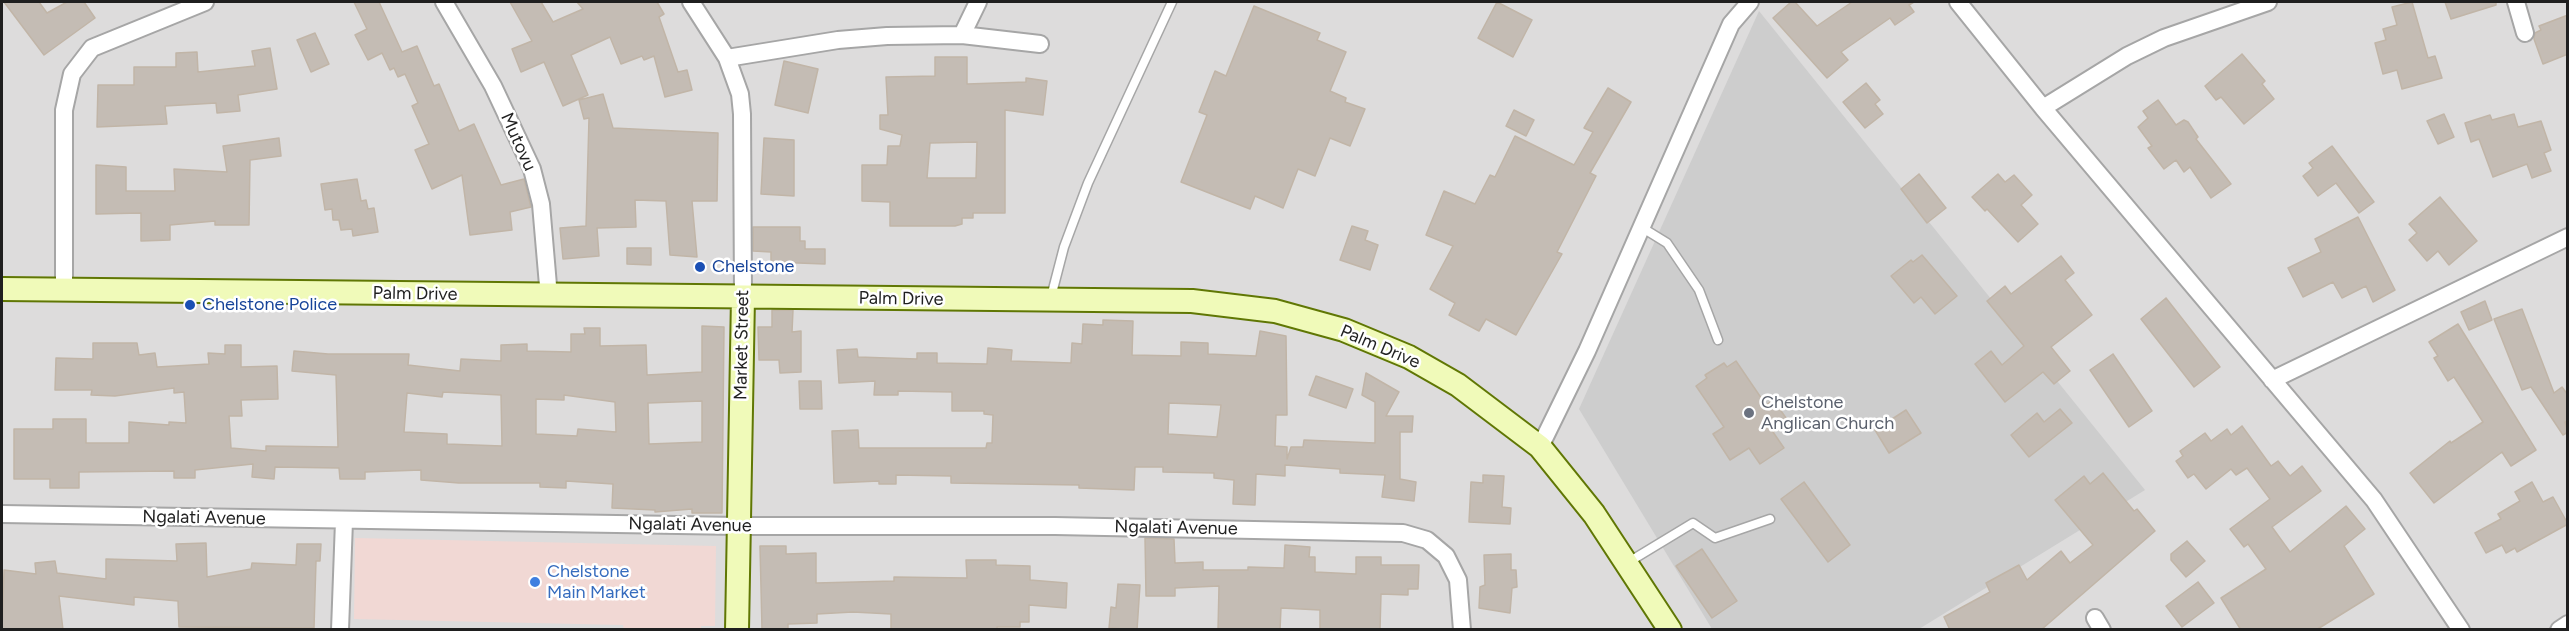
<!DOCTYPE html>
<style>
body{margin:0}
#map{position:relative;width:2569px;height:631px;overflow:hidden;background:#f0ede5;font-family:Figtree,sans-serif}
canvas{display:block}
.frame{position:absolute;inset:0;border:3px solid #1f1f1f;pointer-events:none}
</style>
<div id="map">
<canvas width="2569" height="631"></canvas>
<div class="frame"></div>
</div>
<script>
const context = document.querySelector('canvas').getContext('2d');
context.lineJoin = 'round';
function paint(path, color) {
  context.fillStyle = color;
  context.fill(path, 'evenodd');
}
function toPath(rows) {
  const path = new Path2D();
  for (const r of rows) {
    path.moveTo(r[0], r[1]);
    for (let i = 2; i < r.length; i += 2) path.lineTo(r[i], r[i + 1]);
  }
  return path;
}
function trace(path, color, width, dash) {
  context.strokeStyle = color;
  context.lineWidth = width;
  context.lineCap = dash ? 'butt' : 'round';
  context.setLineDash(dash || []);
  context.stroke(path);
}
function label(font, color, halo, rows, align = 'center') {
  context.font = font + ' Figtree,sans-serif';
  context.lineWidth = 5;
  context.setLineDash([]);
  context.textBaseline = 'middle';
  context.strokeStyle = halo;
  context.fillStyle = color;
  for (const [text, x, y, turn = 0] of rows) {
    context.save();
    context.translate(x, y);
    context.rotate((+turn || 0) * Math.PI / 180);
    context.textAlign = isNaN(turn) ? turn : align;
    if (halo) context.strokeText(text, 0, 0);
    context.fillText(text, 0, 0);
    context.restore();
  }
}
paint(toPath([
 [2,2,2567,2,2567,629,2,629]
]), '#dddcdc');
paint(toPath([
 [355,538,716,546,715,626,701,626,701,630,624,630,623,625,354,619]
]), '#f1d8d4');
paint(toPath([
 [1759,11,2145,490,1919,629,1712,629,1579,409]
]), '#cdcdcd');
const building = toPath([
 [4,2,39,2,47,13,67,2,84,2,95,18,44,55,4,2],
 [354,2,379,2,402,52,417,46,434,86,439,84,459,131,474,124,501,185,524,179,531,207,510,212,512,230,470,235,462,175,432,189,415,150,429,144,412,106,418,103,405,74,398,77,394,68,390,70,382,53,368,60,355,35,367,29,354,2],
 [510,2,541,2,553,22,583,9,577,2,657,2,664,14,659,17,678,72,687,70,692,90,665,97,654,56,644,60,642,56,621,64,610,37,571,55,588,95,563,106,544,62,521,72,512,49,532,41,510,2],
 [1497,2,1532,20,1513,57,1478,38,1497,2],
 [1791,2,1795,2,1817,26,1852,2,1914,2,1909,5,1914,12,1895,25,1890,18,1841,52,1848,60,1827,78,1773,18,1791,2],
 [2412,2,2428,58,2435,56,2442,78,2402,89,2397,70,2383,74,2375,43,2386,40,2383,29,2397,25,2392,7,2412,2],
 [2445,2,2496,2,2496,5,2451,19,2445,2],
 [1254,6,1320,33,1317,40,1346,52,1330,91,1346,98,1345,102,1365,109,1350,146,1330,138,1315,176,1298,169,1283,208,1255,196,1250,209,1181,182,1207,115,1199,112,1215,71,1226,76,1254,6],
 [2568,15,2568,54,2543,64,2534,39,2535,33,2541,30,2539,26,2568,15],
 [315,33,329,64,311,72,297,40,315,33],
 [270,48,277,89,238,95,240,111,217,113,216,103,165,106,167,124,97,127,98,85,134,85,134,67,176,67,176,53,197,52,198,72,255,66,252,51,270,48],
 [2242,54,2265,81,2262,84,2274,99,2244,124,2221,97,2216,100,2205,86,2242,54],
 [935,57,967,57,967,84,1026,82,1026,78,1047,81,1043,115,1005,110,1005,213,973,213,973,218,962,218,962,224,955,226,890,226,890,202,862,201,862,165,887,165,888,146,900,146,902,135,880,129,880,115,888,115,886,77,935,76,935,57],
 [977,142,976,178,927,178,930,143,977,142],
 [784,61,818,69,808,113,775,105,784,61],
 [1866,83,1880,100,1875,104,1883,114,1865,128,1843,102,1866,83],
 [1608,88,1631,102,1590,173,1596,176,1557,252,1562,254,1516,335,1486,319,1479,331,1449,315,1455,303,1430,289,1453,246,1426,235,1444,191,1475,204,1490,175,1495,177,1515,136,1574,165,1593,132,1584,128,1608,88],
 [603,94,613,128,718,133,717,201,692,201,697,257,670,255,666,201,635,200,636,227,597,228,599,256,563,259,560,228,586,226,589,118,584,119,579,100,603,94],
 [2158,100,2176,125,2184,120,2188,122,2198,137,2196,139,2231,184,2211,198,2190,167,2184,172,2176,160,2164,169,2148,148,2152,146,2138,127,2148,118,2143,111,2158,100],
 [1514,110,1534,120,1526,136,1506,126,1514,110],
 [2444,114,2454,137,2438,144,2427,121,2444,114],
 [2514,114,2518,127,2541,121,2551,150,2544,153,2551,171,2532,178,2527,164,2493,177,2479,139,2471,142,2465,123,2490,115,2492,120,2514,114],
 [279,138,281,156,250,160,249,225,215,225,215,221,170,225,170,240,141,241,141,213,96,214,96,165,126,167,126,191,175,191,174,169,227,172,223,146,279,138],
 [764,138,794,140,794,196,761,194,764,138],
 [2332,146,2374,202,2359,213,2336,183,2318,196,2303,176,2313,168,2309,163,2332,146],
 [1919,174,1946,208,1927,223,1901,189,1919,174],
 [1998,174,2005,182,2014,175,2032,195,2021,205,2038,224,2018,242,1987,209,1985,211,1972,197,1998,174],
 [357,179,361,201,366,200,368,209,374,208,378,232,353,236,352,229,341,230,339,220,333,220,332,209,325,210,321,184,357,179],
 [2440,197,2477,241,2449,265,2438,251,2427,261,2409,240,2417,233,2409,224,2440,197],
 [2358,217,2395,290,2373,302,2366,286,2342,298,2333,282,2303,297,2288,268,2321,252,2315,239,2358,217],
 [1352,226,1368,231,1365,240,1378,245,1370,270,1340,260,1352,226],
 [753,227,800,227,800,241,805,241,805,249,825,249,825,264,771,262,771,252,753,251,753,227],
 [627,248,651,248,651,265,627,264,627,248],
 [1922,255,1957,296,1935,314,1921,297,1914,303,1891,276,1911,260,1913,262,1922,255],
 [2061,256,2074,273,2065,280,2092,315,2051,347,2070,371,2054,384,2043,372,2005,402,1975,364,1991,351,2002,365,2024,346,1987,301,2005,286,2011,294,2061,256],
 [2166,298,2220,367,2194,387,2141,319,2166,298],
 [2485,301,2492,320,2469,330,2461,312,2485,301],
 [2522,309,2554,393,2562,387,2568,395,2568,420,2565,422,2568,432,2563,435,2531,387,2522,390,2494,319,2522,309],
 [772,310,793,310,792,332,801,331,801,372,780,373,779,360,759,360,758,327,772,327,772,310],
 [1103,320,1133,321,1132,355,1181,356,1181,342,1208,343,1208,354,1256,356,1260,331,1286,336,1287,415,1276,415,1275,446,1287,447,1287,459,1291,447,1303,447,1304,440,1375,443,1375,402,1362,395,1366,373,1399,392,1386,416,1413,416,1412,432,1400,432,1400,479,1416,482,1414,501,1382,497,1385,475,1340,473,1340,469,1285,465,1285,476,1256,474,1255,505,1233,504,1234,480,1214,478,1214,473,1163,472,1163,467,1135,467,1134,490,1079,488,1079,485,951,483,951,476,896,475,896,484,879,484,879,481,834,483,832,431,858,430,859,448,986,448,987,443,992,443,993,415,984,414,984,411,952,411,952,392,898,391,898,395,874,395,875,381,839,383,837,350,857,349,858,357,917,359,917,353,937,353,937,363,987,364,988,348,1012,350,1011,361,1071,363,1072,343,1082,344,1083,324,1103,325,1103,320],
 [1169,403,1221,405,1217,437,1168,434,1169,403],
 [2458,324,2536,450,2511,466,2502,452,2434,503,2410,473,2450,441,2451,443,2483,422,2454,377,2448,381,2434,358,2438,356,2429,342,2458,324],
 [702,326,724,327,722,513,692,513,692,509,655,512,655,510,612,508,613,484,566,481,566,488,540,487,540,483,459,483,421,480,421,470,365,472,365,479,340,479,339,468,275,467,274,479,252,477,253,464,195,470,195,478,174,478,174,471,79,472,79,488,50,488,50,479,14,479,14,429,53,429,53,419,86,419,86,443,129,443,129,422,169,425,169,422,186,423,184,392,174,393,174,388,115,396,91,395,92,390,55,390,56,358,93,359,93,343,137,343,139,355,155,353,157,367,209,364,208,353,225,354,225,345,241,345,241,367,277,366,278,399,241,400,242,416,229,416,231,448,266,451,266,446,338,447,336,375,292,371,294,351,328,354,409,354,408,365,460,371,461,359,501,361,501,345,527,344,527,351,571,352,571,334,585,334,584,328,600,328,600,346,646,345,647,375,702,372,702,326],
 [443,392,501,395,502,446,447,444,447,434,404,432,407,393,442,397,443,392],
 [564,395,615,402,616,432,578,429,577,436,536,434,536,399,564,400,564,395],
 [702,401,702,442,649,444,648,403,702,401],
 [2113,354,2152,411,2129,427,2090,370,2113,354],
 [1736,361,1766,405,1773,400,1789,422,1773,432,1784,448,1760,464,1749,448,1730,460,1713,434,1724,427,1696,386,1707,378,1705,375,1724,363,1727,367,1736,361],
 [1316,376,1353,389,1346,408,1309,395,1316,376],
 [799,381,821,381,822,409,800,409,799,381],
 [2060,409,2072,423,2029,457,2011,435,2037,413,2044,422,2060,409],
 [1906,410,1921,433,1889,453,1875,430,1906,410],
 [2242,426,2271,466,2278,461,2290,476,2302,466,2321,491,2272,527,2290,552,2346,506,2365,529,2344,546,2374,594,2316,630,2241,630,2221,598,2266,569,2248,544,2244,547,2230,529,2270,499,2247,468,2236,475,2231,469,2206,489,2194,474,2188,478,2176,461,2183,456,2180,451,2205,433,2211,441,2227,429,2231,435,2242,426],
 [2103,473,2134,511,2137,509,2155,531,2041,630,1950,630,1944,617,1990,592,1986,583,2019,565,2027,580,2061,551,2070,563,2093,545,2055,500,2084,476,2090,484,2103,473],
 [1483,475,1504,476,1502,507,1511,508,1510,524,1469,522,1471,482,1483,483,1483,475],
 [1804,482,1850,545,1828,562,1781,499,1804,482],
 [2532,482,2543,502,2553,497,2568,524,2517,552,2515,548,2506,553,2502,545,2486,553,2475,533,2501,519,2498,514,2520,501,2515,492,2532,482],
 [1145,538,1174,539,1175,563,1203,562,1203,570,1248,570,1248,567,1284,568,1285,545,1310,547,1309,557,1315,557,1315,572,1356,574,1356,557,1381,557,1381,565,1419,565,1418,589,1408,589,1408,595,1381,594,1380,630,1320,630,1320,610,1281,608,1280,630,1218,630,1219,586,1175,588,1175,596,1146,596,1145,538],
 [2187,541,2205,561,2186,577,2171,560,2171,554,2187,541],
 [206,543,207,577,251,569,252,563,296,565,297,544,321,544,320,561,316,561,314,628,179,627,178,601,134,597,134,605,59,596,63,630,2,630,4,570,36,574,35,563,55,561,57,573,106,579,106,559,177,561,176,544,206,543],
 [760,546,786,546,786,554,816,553,816,583,894,581,894,577,967,578,966,560,996,560,996,565,1030,566,1030,580,1067,583,1066,608,1029,605,1029,622,1020,622,1020,627,997,627,997,630,891,630,891,614,853,612,817,614,817,623,788,624,788,630,762,630,760,546],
 [1702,549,1737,601,1712,618,1676,566,1702,549],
 [1511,554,1511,570,1516,570,1517,587,1512,588,1510,613,1479,608,1480,587,1485,585,1484,555,1511,554],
 [2198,582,2214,603,2182,627,2166,606,2198,582],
 [1118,584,1140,585,1137,630,1109,628,1111,607,1116,608,1118,584]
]);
paint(building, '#c4bcb4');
trace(building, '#c1b5a7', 1.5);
const lane = toPath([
 [1641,227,1667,243,1699,290,1718,340],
 [1051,297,1064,247,1088,183,1172,2],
 [1627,563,1693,523,1715,538,1770,519]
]);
const street = toPath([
 [444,2,493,86,532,169,541,204,549,297],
 [691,2,727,58,740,94,742,114,743,297],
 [1958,2,2043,108,2374,500,2461,630],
 [2516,2,2525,33],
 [962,35,1040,44],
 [727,58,838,40,887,36,962,35,978,2],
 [2043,108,2127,56,2164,38,2268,2],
 [64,289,64,110,72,74,92,48,205,2],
 [2272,380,2568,237],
 [1540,447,1587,351,1731,24,1750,2],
 [2,514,739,526,1055,526,1403,533,1427,540,1446,556,1458,580,1462,630],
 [2095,618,2102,630],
 [340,630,344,521],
 [2559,630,2568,624]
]);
const secondary = toPath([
 [2,289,1192,301,1275,311,1344,330,1409,357,1458,385,1540,447,1594,514,1670,630],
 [737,630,743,297]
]);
trace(lane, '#a6a6a6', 11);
trace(street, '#a6a6a6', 20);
trace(secondary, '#607704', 26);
trace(lane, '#fff', 8);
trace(street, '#fff', 16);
trace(secondary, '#f0fab9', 22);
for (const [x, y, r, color] of [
 [700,267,6,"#1a4fb4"],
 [190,305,6,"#1a4fb4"],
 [1749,413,6,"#6b7280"],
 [535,582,6,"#3f7fe0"]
]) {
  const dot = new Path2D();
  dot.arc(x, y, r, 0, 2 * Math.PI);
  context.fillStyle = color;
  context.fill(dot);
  trace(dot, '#fff', 2);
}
label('18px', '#1f1f1f', '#fff', [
 ["Mutovu",518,142,66],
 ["Palm Drive",415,294,1],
 ["Palm Drive",901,299,1],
 ["Market Street",742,345,-89],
 ["Palm Drive",1380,347,23],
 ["Ngalati Avenue",204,518,1],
 ["Ngalati Avenue",690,525,1],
 ["Ngalati Avenue",1176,528,1]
]);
label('18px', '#164399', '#fff', [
 ["Chelstone",712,267],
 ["Chelstone Police",202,305]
], 'left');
label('18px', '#5b616d', '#fff', [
 ["Chelstone",1761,403],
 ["Anglican Church",1761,424]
], 'left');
label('18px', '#366cbe', '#fff', [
 ["Chelstone",547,572],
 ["Main Market",547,593]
], 'left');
</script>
